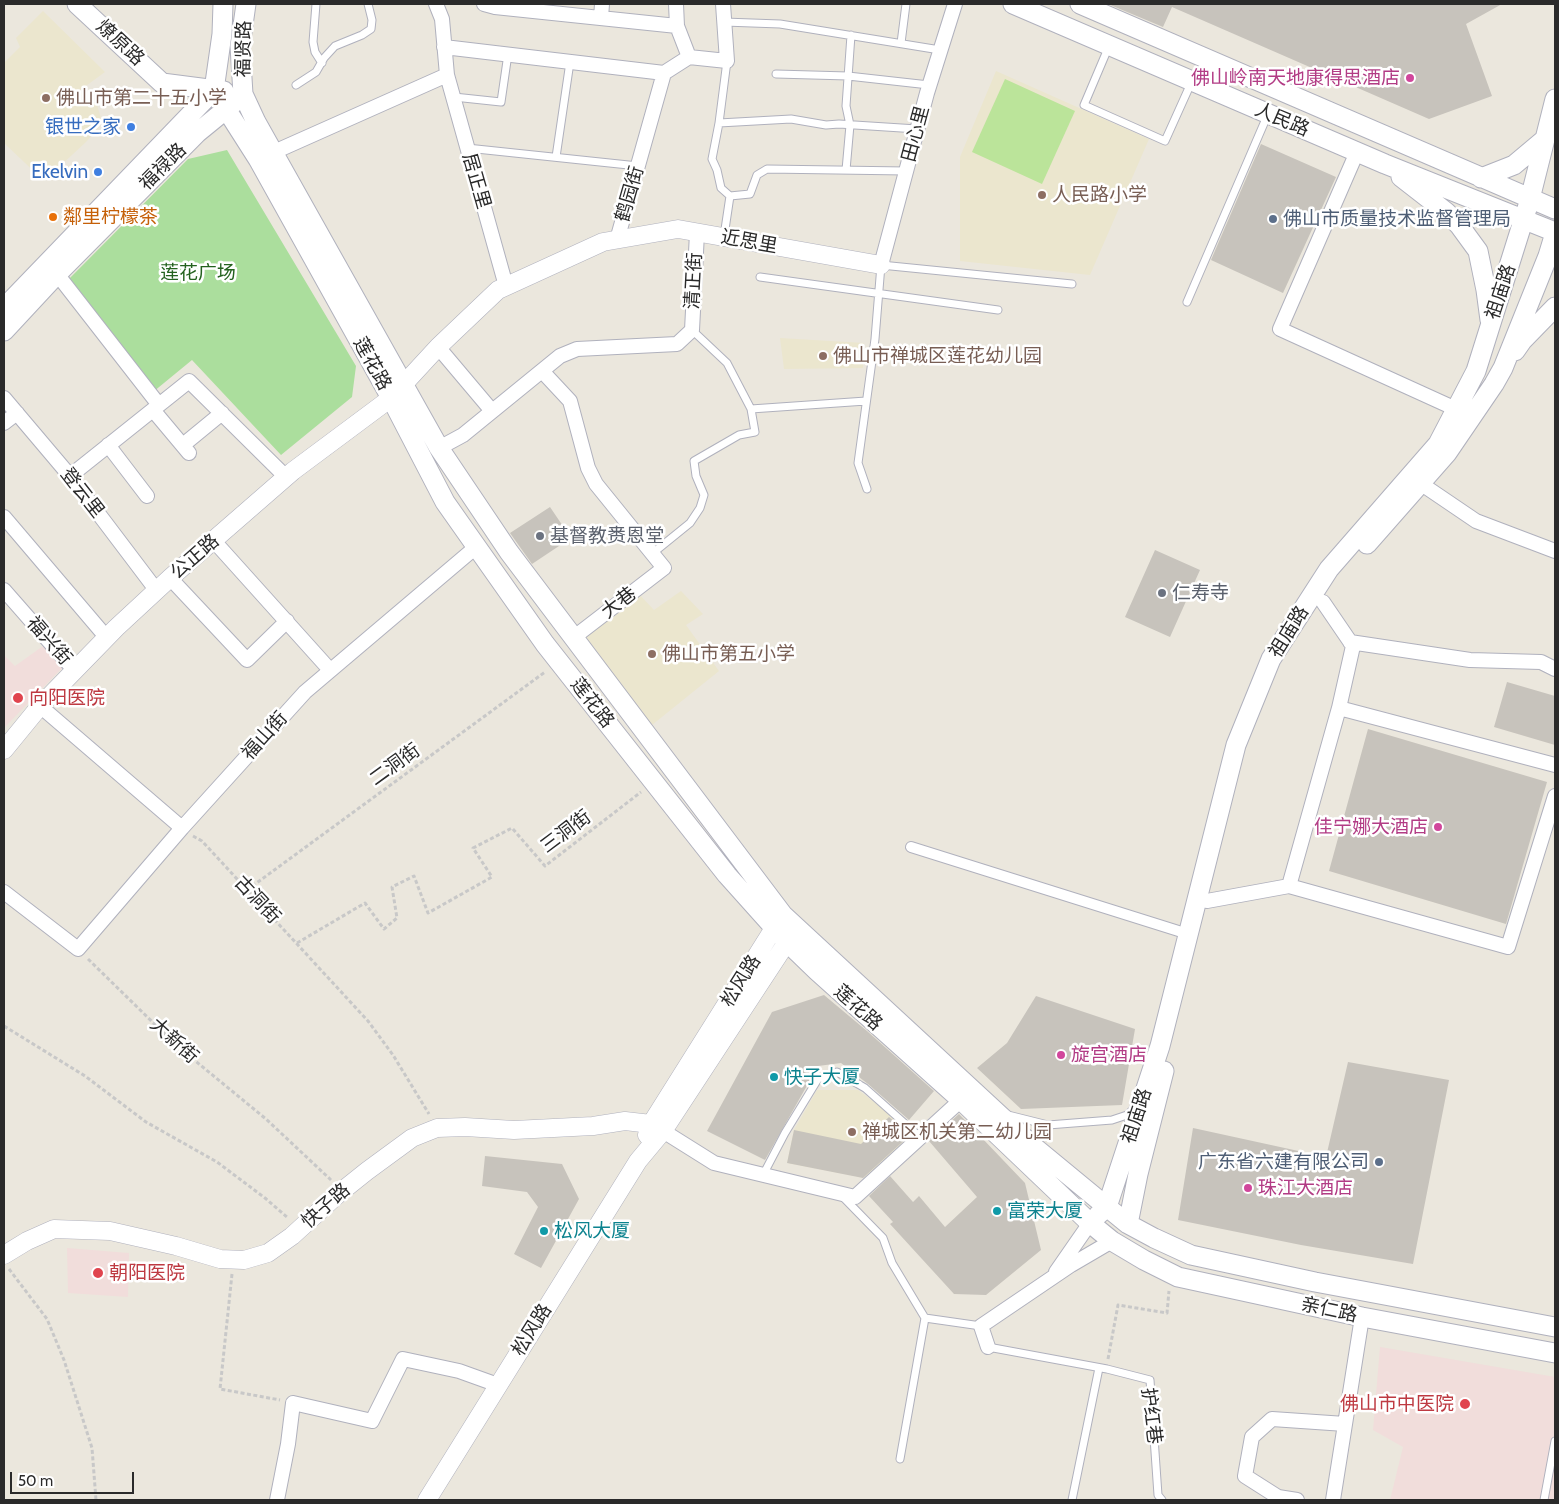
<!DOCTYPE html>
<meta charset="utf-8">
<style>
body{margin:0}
#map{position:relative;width:1559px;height:1504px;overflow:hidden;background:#ebe7dd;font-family:Cabin,sans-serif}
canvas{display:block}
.frame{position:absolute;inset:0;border:5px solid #2a2a2a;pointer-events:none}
.scale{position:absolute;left:10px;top:1472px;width:124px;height:22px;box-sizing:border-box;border:2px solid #2a2a2a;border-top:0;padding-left:6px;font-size:15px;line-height:18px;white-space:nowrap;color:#2a2a2a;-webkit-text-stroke:4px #fff;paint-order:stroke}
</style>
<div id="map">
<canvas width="1559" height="1504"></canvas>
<div class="frame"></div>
<div class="scale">50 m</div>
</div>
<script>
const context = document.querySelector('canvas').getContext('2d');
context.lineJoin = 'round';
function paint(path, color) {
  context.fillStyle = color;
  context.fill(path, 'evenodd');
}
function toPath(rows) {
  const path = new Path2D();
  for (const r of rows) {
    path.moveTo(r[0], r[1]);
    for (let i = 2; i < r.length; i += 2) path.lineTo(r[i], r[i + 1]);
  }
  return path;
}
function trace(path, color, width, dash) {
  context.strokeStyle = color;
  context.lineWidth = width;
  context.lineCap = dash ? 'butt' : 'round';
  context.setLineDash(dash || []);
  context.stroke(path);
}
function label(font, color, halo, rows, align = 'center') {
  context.font = font + ' Cabin,"Noto Sans SC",sans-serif';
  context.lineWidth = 5;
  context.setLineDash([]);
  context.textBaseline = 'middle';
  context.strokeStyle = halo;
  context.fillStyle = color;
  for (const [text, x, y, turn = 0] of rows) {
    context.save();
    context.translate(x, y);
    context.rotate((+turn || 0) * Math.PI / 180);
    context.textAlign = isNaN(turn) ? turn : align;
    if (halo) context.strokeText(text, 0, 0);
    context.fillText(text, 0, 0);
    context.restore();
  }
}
paint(toPath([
 [43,11,105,72,79,91,97,105,101,118,99,127,86,142,44,181,4,143,4,63,20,47,16,38],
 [996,71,1149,139,1090,275,960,261,960,157],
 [780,338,864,343,863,368,784,369],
 [681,591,703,614,686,625,719,671,652,725,584,637,637,592,654,610],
 [817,1090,858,1090,892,1115,912,1135,866,1178,787,1163,794,1130]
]), '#ebe6ce');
paint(toPath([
 [43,646,62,668,4,728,4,655,15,666],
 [67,1248,129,1253,128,1297,68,1293],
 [1380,1347,1555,1377,1555,1500,1390,1500,1403,1447,1373,1430]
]), '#f1dddb');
paint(toPath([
 [227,150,356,366,352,397,281,455,192,360,153,392,66,282,188,159]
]), '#abde9d');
paint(toPath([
 [1005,79,1075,111,1042,184,972,152]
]), '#bbe49a');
paint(toPath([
 [1108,4,1502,4,1466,24,1492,96,1429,119,1172,7,1163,27],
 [1261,144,1336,177,1283,293,1211,260],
 [550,507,571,538,532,564,510,533],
 [1155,550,1200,570,1170,637,1125,617],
 [1507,682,1555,696,1555,745,1494,727],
 [1368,729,1547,782,1506,924,1329,871],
 [824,995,867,1031,934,1091,909,1120,868,1084,841,1063,818,1066,765,1160,707,1131,772,1012],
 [1036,996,1135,1029,1122,1105,1021,1109,977,1068,1007,1043],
 [1348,1062,1449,1080,1413,1264,1301,1245,1178,1220,1193,1128,1326,1157],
 [959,1114,1025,1183,1041,1250,986,1295,954,1294,890,1224,893,1222,869,1196,890,1176,913,1202,919,1196,945,1227,977,1197,929,1141],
 [889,1117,910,1135,863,1178,787,1163,794,1130,861,1144],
 [485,1156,562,1164,579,1199,541,1268,514,1254,538,1207,527,1192,482,1186]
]), '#c7c3bc');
const service = toPath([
 [316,4,313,42,315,52,322,63],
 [724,22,780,24,940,50],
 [901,43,906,4],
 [1109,46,1084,105,1165,141,1192,81],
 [776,74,848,76,929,85],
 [296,85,316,72,324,58,335,46,362,35,371,29,372,20,368,4],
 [454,97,501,102,508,54],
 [719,123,791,119,826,125,839,124,917,129],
 [467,148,638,166],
 [556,157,570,62],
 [846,170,850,125,846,106,851,35],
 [730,196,750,194,757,175,767,169,906,171],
 [724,236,730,196,721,188,717,170,712,159,719,123,727,61],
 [760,277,998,310],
 [1187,302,1268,114],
 [751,409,866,401],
 [867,489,858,463,875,339,881,265,1072,284],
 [653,553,690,523,700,508,704,495,696,476,694,461,739,435,755,432,751,409,727,363,692,330],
 [1008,1115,1048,1125,1112,1120,1127,1115,1135,1108],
 [763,1175,785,1133,818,1079,837,1072,865,1088,920,1137],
 [843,1197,883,1238,892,1263,925,1318,981,1326],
 [988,1347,1107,1369,1150,1380,1158,1495,1162,1500],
 [900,1459,925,1318],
 [1072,1500,1099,1368],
 [1544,1500,1555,1441]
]);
const pedestrian = toPath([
 [911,847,1188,934]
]);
const minor = toPath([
 [436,4,442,19,447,75,506,286],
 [484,4,495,7,677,26],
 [676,4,677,26,689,57],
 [601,18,602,4],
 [444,47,664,73],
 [274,152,447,75],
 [1357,152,1280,329,1456,409],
 [617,240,664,73,689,57,727,61,723,4],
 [881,265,927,93,955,4],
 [57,274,159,405],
 [438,347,492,411],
 [542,371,570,401,588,468,596,484,664,568,573,638],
 [4,398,70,476,157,591],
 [153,410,189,453],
 [4,423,17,413],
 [108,445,147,496],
 [183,445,222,413],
 [439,448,463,435,560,356,577,349,677,344,692,330,697,233],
 [70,476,189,381,286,477],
 [1420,483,1476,521,1555,551],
 [4,517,107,638],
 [214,541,330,670],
 [170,578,247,660,287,621],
 [4,590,75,671],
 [1323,602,1353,646,1339,708,1555,765],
 [1350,642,1470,660,1541,662,1555,669],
 [40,706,182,828],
 [1289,886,1339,708],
 [4,892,78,949,182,828,305,692,476,547],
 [1207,901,1289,886,1508,947,1555,796],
 [663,1131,714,1163,855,1197,961,1100],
 [1056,1272,1090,1223],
 [988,1347,981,1326,1071,1265,1112,1241],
 [277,1500,288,1444,293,1403,372,1421,403,1359,459,1371,498,1385],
 [1297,1500,1278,1497,1245,1476,1252,1437,1272,1419,1345,1424],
 [1333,1500,1362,1317]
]);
const tertiary = toPath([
 [4,750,40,706,116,628,170,578,293,471,391,398,438,347,498,290,603,242,678,229,881,265],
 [647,1135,651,1124,781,917],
 [4,1255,27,1241,54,1229,110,1231,176,1246,220,1259,244,1260,268,1253,292,1236,337,1195,367,1171,412,1138,437,1128,465,1127,514,1130,593,1126,625,1121,651,1124,663,1131],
 [427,1500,638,1161,663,1131,787,942]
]);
const secondary = toPath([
 [77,4,162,83,224,91],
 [246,4,240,46,243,94,256,122,439,448,509,552,783,915,1033,1146,1107,1207,1128,1224,1154,1238,1191,1255,1315,1282,1555,1327],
 [1013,4,1385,164,1555,232],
 [1080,4,1555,209],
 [214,90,258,159,391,398,445,502,545,644,727,875,787,942,817,971,961,1100,1090,1223,1112,1241,1144,1260,1178,1277,1362,1317,1555,1353],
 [214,90,222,34,223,4],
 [1401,177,1446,212,1459,225,1478,251,1486,290,1490,320],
 [1481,178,1514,165,1545,139],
 [4,308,214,90],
 [4,331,57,274,197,133,235,102],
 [1515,351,1522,341,1555,307],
 [1367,544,1447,453,1494,384,1503,368,1548,256,1555,233],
 [1098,1215,1107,1207,1160,1046,1236,745,1271,659,1329,569,1438,444,1476,371,1530,199,1555,99],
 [1128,1224,1138,1174,1164,1071]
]);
trace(service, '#b0b1bd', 9);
trace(pedestrian, '#b0b1bd', 12);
trace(minor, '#b0b1bd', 16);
trace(tertiary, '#b0b1bd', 19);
trace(secondary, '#b0b1bd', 21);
trace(toPath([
 [193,836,202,841,368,1021,393,1055,429,1114],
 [247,890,545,672],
 [297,943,365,903,384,929,397,918,392,887,414,876,428,913,492,877,473,848,512,828,545,866,641,792],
 [88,959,176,1045,266,1119,331,1180],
 [4,1026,85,1076,146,1122,217,1162,265,1198,288,1218],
 [9,1269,47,1319,64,1360,92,1448,96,1500],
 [232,1274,220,1389,280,1400],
 [1108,1359,1118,1305,1167,1313,1169,1291]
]), '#c8c8c8', 3, [4, 2.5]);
trace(service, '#fff', 7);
trace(pedestrian, '#fff', 10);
trace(minor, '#fff', 14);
trace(tertiary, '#fff', 18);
trace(secondary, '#fff', 19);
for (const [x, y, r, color] of [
 [1410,78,5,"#d1479c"],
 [46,98,5,"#8d6e63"],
 [131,127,5,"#3f7fe0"],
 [98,172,5,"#3f7fe0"],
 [1042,195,5,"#8d6e63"],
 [53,217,5,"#e8710a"],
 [1273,219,5,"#5c6f8a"],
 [823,356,5,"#8d6e63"],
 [540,536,5,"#6b7280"],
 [1162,593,5,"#6b7280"],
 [652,654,5,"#8d6e63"],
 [18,698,6,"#e0444e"],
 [1438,827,5,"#d1479c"],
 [1061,1055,5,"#d1479c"],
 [774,1077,5,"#0f9aa8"],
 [852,1132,5,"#8d6e63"],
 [1379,1162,5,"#5c6f8a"],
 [1248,1188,5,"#d1479c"],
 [997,1211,5,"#0f9aa8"],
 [544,1231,5,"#0f9aa8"],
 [98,1273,6,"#e0444e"],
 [1465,1404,6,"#e0444e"]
]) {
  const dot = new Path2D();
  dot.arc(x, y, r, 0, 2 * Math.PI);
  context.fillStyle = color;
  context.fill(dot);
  trace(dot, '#fff', 2);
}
label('19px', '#2a2a2a', '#fff', [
 ["燎原路",120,43,43],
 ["福贤路",244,49,-89],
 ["人民路",1282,120,23],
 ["田心里",916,134,-75],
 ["福禄路",163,167,-45],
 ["居正里",476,181,74],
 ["鹤园街",630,194,-74],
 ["近思里",749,242,10],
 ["清正街",694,281,-87],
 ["祖庙路",1501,292,-72],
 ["莲花路",372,364,61],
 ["登云里",82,493,52],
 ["公正路",195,557,-41],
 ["大巷",619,603,-38],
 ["祖庙路",1289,632,-58],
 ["福兴街",49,641,49],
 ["莲花路",592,703,52],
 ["福山街",265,736,-48],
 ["二洞街",395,765,-36],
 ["三洞街",566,832,-37],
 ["古洞街",257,900,47],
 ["松风路",741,981,-58],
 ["莲花路",858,1008,42],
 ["大新街",174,1041,42],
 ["祖庙路",1137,1116,-72],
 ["快子路",326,1206,-41],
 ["亲仁路",1329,1310,12],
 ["松风路",532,1330,-58],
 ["护红巷",1151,1416,83]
]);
label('19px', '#b23c85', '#fff', [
 ["佛山岭南天地康得思酒店",1400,78],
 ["佳宁娜大酒店",1428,827],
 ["旋宫酒店",1071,1055,"left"],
 ["珠江大酒店",1258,1188,"left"]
], 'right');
label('19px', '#785e54', '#fff', [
 ["佛山市第二十五小学",56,98],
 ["人民路小学",1052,195],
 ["佛山市禅城区莲花幼儿园",833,356],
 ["佛山市第五小学",662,654],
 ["禅城区机关第二幼儿园",862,1132]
], 'left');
label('19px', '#366cbe', '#fff', [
 ["银世之家",121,127],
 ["Ekelvin",88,172]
], 'right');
label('19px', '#c56008', '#fff', [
 ["鄰里柠檬茶",63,217]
], 'left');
label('19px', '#4e5e75', '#fff', [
 ["佛山市质量技术监督管理局",1283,219],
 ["广东省六建有限公司",1369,1162,"right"]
], 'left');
label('19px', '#24621f', '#fff', [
 ["莲花广场",198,273]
]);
label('19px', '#5b616d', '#fff', [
 ["基督教赉恩堂",550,536],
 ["仁寿寺",1172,593]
], 'left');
label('19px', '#be3a42', '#fff', [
 ["向阳医院",29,698],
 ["朝阳医院",109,1273],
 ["佛山市中医院",1454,1404,"right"]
], 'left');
label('19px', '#0d838f', '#fff', [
 ["快子大厦",784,1077],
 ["富荣大厦",1007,1211],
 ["松风大厦",554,1231]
], 'left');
</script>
